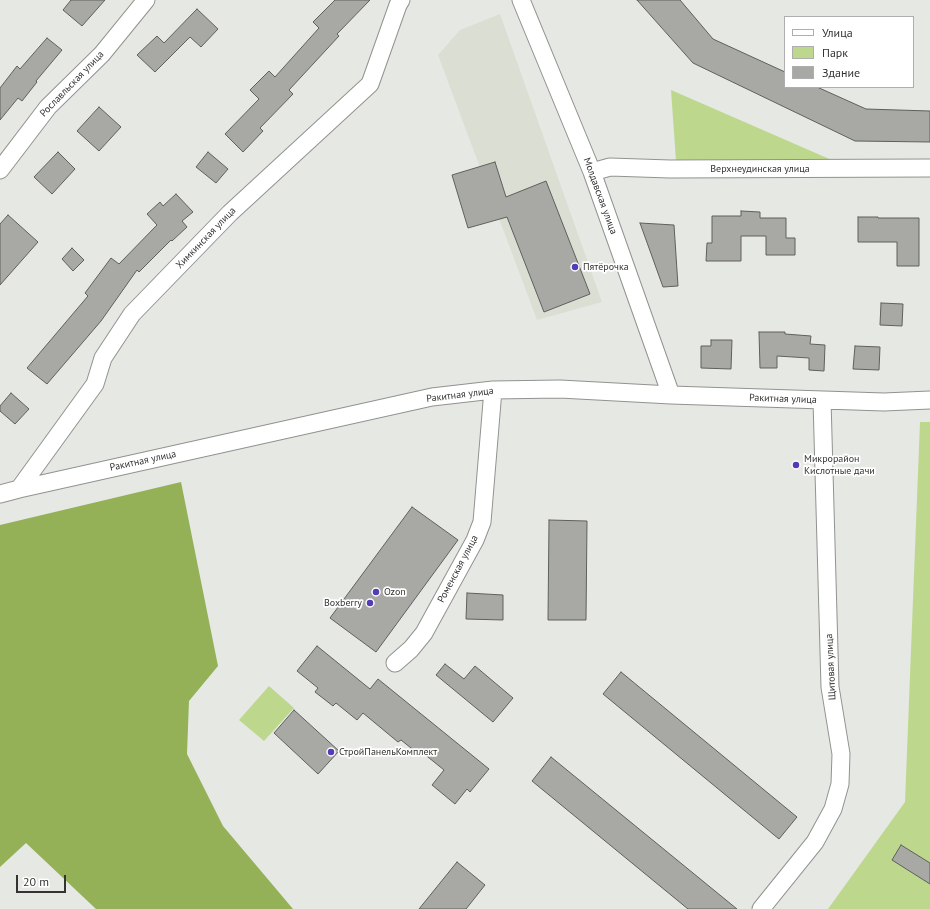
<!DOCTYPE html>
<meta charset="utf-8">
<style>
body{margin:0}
#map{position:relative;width:930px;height:909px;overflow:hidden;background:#e6e8e4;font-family:"PT Sans",sans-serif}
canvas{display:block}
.legend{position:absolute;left:784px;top:16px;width:130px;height:72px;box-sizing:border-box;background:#fff;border:1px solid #adaead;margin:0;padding:5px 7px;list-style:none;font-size:12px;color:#333432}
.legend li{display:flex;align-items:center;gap:8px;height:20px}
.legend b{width:20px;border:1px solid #adaead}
.scale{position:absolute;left:16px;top:875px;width:50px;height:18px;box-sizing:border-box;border:2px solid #333432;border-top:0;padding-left:5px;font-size:12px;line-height:14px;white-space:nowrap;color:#333432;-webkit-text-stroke:3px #fff;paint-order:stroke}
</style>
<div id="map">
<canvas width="930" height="909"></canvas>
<ul class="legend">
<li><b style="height:5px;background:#fff"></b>Улица</li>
<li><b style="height:11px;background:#bdd88d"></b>Парк</li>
<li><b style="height:11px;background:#a8a9a5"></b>Здание</li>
</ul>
<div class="scale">20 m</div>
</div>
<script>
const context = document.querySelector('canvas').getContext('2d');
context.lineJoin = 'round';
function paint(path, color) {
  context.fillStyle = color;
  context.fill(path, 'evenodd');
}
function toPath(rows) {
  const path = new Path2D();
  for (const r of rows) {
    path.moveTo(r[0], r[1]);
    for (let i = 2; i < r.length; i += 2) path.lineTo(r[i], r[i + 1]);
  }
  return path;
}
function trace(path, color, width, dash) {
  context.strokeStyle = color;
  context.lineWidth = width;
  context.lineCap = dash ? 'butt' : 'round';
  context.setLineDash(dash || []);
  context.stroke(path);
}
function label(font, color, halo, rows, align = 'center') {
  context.font = font + ' "PT Sans",sans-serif';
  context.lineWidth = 3.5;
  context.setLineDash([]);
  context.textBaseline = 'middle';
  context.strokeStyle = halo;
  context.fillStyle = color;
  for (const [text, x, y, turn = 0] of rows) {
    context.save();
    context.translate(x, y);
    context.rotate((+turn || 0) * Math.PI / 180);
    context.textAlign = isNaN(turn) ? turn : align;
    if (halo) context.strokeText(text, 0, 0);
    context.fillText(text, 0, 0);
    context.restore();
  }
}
paint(toPath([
 [500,14,602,302,537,320,438,55,460,30]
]), '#daded3');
paint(toPath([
 [671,90,834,161,676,161],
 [920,422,930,422,930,909,828,909,905,802],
 [269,686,294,708,264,741,239,720]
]), '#bdd88d');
paint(toPath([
 [181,482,218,666,189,701,187,754,223,826,293,909,96,909,26,843,0,867,0,525]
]), '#94b157');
const building = toPath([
 [71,0,105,0,82,26,63,10,71,0],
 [335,0,370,0,337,34,339,36,289,90,293,94,260,128,263,131,243,152,225,134,259,99,250,90,269,71,275,77,319,28,313,22,335,0],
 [637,0,680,0,713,39,785,72,785,87,817,87,866,109,930,111,930,142,855,141,693,63,637,0],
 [197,9,218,29,201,47,190,37,155,72,137,55,157,36,164,43,197,9],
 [47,38,62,50,36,81,37,82,22,101,18,98,0,120,0,88,17,66,20,69,47,38],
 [99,107,121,127,99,151,77,131,99,107],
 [58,152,75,169,52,194,34,177,58,152],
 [208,152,228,169,216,183,196,167,208,152],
 [495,162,506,197,546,181,590,294,544,312,507,217,468,228,452,175,495,162],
 [176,194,193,212,182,221,187,227,172,241,171,240,139,272,137,270,101,321,47,384,27,368,88,296,85,293,111,258,119,264,157,225,147,214,160,202,163,206,176,194],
 [741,211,760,212,760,218,786,218,786,238,795,238,795,255,766,255,766,236,741,236,741,261,706,261,707,243,712,243,712,216,741,216,741,211],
 [8,215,38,242,0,285,0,224,8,215],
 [858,217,878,217,878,218,919,218,919,266,897,266,897,242,858,242,858,217],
 [640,223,674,225,678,286,663,287,640,223],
 [72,248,84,260,73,271,62,259,72,248],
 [881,303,903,304,902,326,880,325,881,303],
 [759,332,785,332,785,334,811,336,810,344,825,345,824,371,809,370,809,358,777,356,777,368,760,368,759,332],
 [711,340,732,340,731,369,701,368,701,346,711,346,711,340],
 [855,346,880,347,879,370,853,369,855,346],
 [11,393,29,409,15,424,0,411,0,406,11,393],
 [412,507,458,540,376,652,330,618,412,507],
 [549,520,587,521,586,620,548,620,549,520],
 [467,593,503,595,503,620,466,619,467,593],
 [317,646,370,689,378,679,489,769,470,792,467,789,455,804,432,785,444,770,423,753,421,756,401,740,398,742,363,713,357,720,336,703,333,706,315,692,318,688,297,671,317,646],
 [445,664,464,679,475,666,513,698,493,722,436,675,445,664],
 [621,672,797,817,779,839,603,694,621,672],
 [294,710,339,751,318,774,274,733,294,710],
 [551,757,737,909,688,909,532,781,551,757],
 [901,845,930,863,930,884,892,860,901,845],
 [457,862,485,885,466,909,419,909,457,862]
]);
paint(building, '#a8a9a5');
trace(building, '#5e605c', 1);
const minor = toPath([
 [521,0,592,172,671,395],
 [0,170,48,107,102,54,146,0],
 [592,172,610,167,670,169,930,168],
 [19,489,95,384,103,358,132,314,230,213,370,84,398,5,401,0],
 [0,494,19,489,432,397,493,390,560,389,671,395,884,402,930,400],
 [395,663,411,649,424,633,475,540,482,522,493,390],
 [761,909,815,842,833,809,840,784,841,754,830,687,822,400]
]);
trace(minor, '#91938f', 19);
trace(minor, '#fff', 17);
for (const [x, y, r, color] of [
 [575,267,4,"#533cb4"],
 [796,465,4,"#533cb4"],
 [376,592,4,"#533cb4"],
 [370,603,4,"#533cb4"],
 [331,752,4,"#533cb4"]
]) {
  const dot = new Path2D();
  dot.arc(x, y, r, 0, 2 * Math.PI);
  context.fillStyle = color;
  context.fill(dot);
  trace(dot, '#fff', 1.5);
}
label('10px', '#333432', '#fff', [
 ["Рославльская улица",72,84,-46],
 ["Верхнеудинская улица",760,169],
 ["Молдавская улица",600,196,70],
 ["Химкинская улица",206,238,-46],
 ["Ракитная улица",460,395,-7],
 ["Ракитная улица",783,399,2],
 ["Ракитная улица",143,461,-12],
 ["Роменская улица",458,569,-62],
 ["Щитовая улица",831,667,-93]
]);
label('10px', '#333432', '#fff', [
 ["Пятёрочка",583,267],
 ["Микрорайон",804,459],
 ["Кислотные дачи",804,471],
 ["Ozon",384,592],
 ["Boxberry",362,603,"right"],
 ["СтройПанельКомплект",339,752]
], 'left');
</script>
